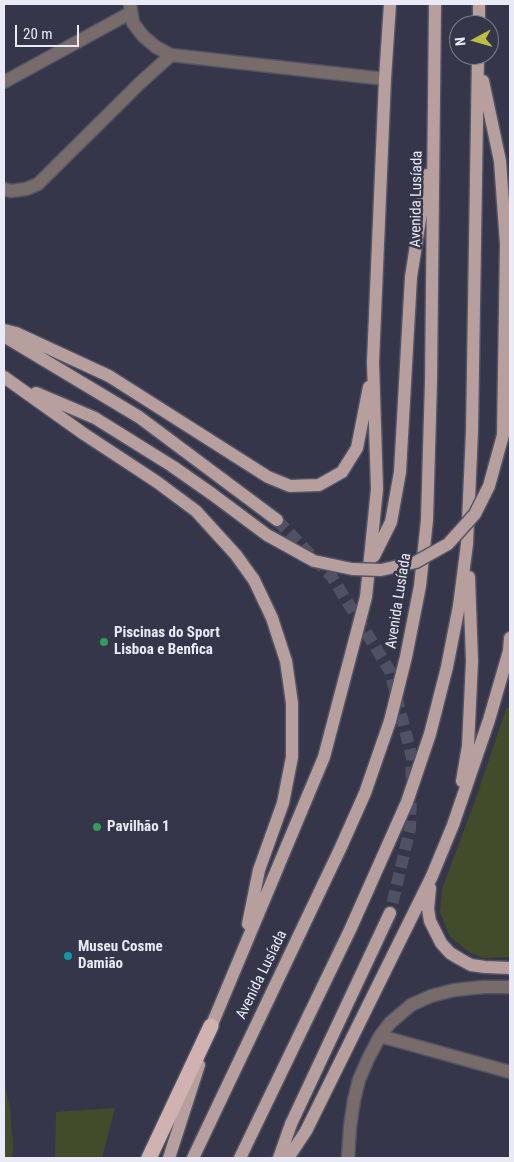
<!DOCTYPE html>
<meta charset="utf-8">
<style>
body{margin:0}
#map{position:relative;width:514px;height:1162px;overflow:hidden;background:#353649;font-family:"Roboto Condensed",sans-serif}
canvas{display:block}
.frame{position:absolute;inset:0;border:5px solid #e9eaf6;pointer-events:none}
.north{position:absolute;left:449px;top:15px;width:50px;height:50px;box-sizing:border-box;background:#353649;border:1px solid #7d7e8e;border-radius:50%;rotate:264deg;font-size:14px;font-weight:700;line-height:20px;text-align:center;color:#e9eaf6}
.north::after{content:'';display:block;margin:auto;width:18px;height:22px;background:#bdbf43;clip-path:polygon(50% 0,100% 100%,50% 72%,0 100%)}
.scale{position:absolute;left:15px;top:25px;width:64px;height:22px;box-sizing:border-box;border:2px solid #e9eaf6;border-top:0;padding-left:6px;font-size:15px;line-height:18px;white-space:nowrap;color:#e9eaf6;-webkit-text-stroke:4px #353649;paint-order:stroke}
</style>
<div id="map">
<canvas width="514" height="1162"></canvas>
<div class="frame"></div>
<div class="north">N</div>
<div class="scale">20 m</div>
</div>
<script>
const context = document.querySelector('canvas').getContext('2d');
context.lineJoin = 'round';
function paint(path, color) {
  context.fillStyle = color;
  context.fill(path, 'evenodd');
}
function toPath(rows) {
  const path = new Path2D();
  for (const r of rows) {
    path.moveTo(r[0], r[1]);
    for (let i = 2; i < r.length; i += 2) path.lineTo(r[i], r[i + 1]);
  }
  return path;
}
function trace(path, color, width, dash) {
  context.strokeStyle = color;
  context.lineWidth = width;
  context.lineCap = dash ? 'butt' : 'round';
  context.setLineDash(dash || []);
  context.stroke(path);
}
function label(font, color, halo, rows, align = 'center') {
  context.font = font + ' "Roboto Condensed",sans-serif';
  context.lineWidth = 5;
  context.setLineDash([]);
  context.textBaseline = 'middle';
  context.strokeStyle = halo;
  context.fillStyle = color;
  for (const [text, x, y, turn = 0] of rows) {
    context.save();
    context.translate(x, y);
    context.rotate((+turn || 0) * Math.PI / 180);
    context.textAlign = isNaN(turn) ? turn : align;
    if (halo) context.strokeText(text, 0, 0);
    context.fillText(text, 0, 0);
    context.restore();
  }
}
paint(toPath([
 [510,706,510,957,484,958,469,952,450,937,440,912,442,889,476,798,506,709],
 [4,1082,10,1107,13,1147,12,1158,4,1158],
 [115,1108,102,1158,55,1158,56,1112]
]), '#424b2a');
trace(toPath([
 [277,520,332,577,390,671,412,758,410,829,390,913]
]), '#505163', 12, [12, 6]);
const minor = toPath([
 [171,55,385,79],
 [4,82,130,13],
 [4,189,11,191,26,189,38,184,140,83,171,55,156,47,143,36,133,23,130,4],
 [380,1036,510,1072],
 [348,1158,350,1127,354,1100,359,1080,368,1059,380,1036,390,1023,411,1005,431,996,454,990,483,987,510,987]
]);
const major = toPath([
 [479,25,479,4],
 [483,81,500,161,506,244],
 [4,330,16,333,109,376,268,477,290,486,319,485,342,472,357,448,369,387],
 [4,336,139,417,277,520],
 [4,377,84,434,157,482,196,511,236,555,254,580,272,618,286,661,292,703,292,757,283,803,259,870,248,924],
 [36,393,95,418,172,466,212,494],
 [374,556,391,522,400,472,411,277,427,175],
 [462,781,468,746,472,661,469,577],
 [430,888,428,909,430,921,441,943,450,953,460,959,471,965,485,967,510,968],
 [208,1034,324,757,366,597,377,489,373,362,385,79,390,4],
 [169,1158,199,1065],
 [193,1158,341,847,365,793,390,721,406,657,420,586,427,520,431,381,435,4],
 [240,1158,350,930,407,802,430,734,447,667,459,606,467,544,472,431,478,55],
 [279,1158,291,1124,390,913],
 [288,1158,306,1131,432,876,453,825,489,720,509,651,510,638]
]);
const highway = toPath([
 [149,1158,211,1026]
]);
trace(minor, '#525365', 15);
trace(major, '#525365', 15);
trace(highway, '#525365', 18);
trace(minor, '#786c6b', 12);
trace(major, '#b79f9d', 12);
trace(highway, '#d0b3b1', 15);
const majorBridge = toPath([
 [212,494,267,535,314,561,352,569,381,570,416,562,448,544,475,514,489,486,503,435,506,244]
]);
trace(majorBridge, '#525365', 15, []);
trace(majorBridge, '#b79f9d', 12);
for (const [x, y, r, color] of [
 [104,642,5,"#2e9e5b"],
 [97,827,5,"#2e9e5b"],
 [68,956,5,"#0f9aa8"]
]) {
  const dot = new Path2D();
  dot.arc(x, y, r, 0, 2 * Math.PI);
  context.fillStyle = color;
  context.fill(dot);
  trace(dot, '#353649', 2);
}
label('15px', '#e9eaf6', '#353649', [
 ["Avenida Lusíada",417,199,-89],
 ["Avenida Lusíada",399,601,-81],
 ["Avenida Lusíada",262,975,-64]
]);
label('bold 15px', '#e9eaf6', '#353649', [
 ["Piscinas do Sport",114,633],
 ["Lisboa e Benfica",114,650],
 ["Pavilhão 1",107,827],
 ["Museu Cosme",78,947],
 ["Damião",78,964]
], 'left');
</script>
